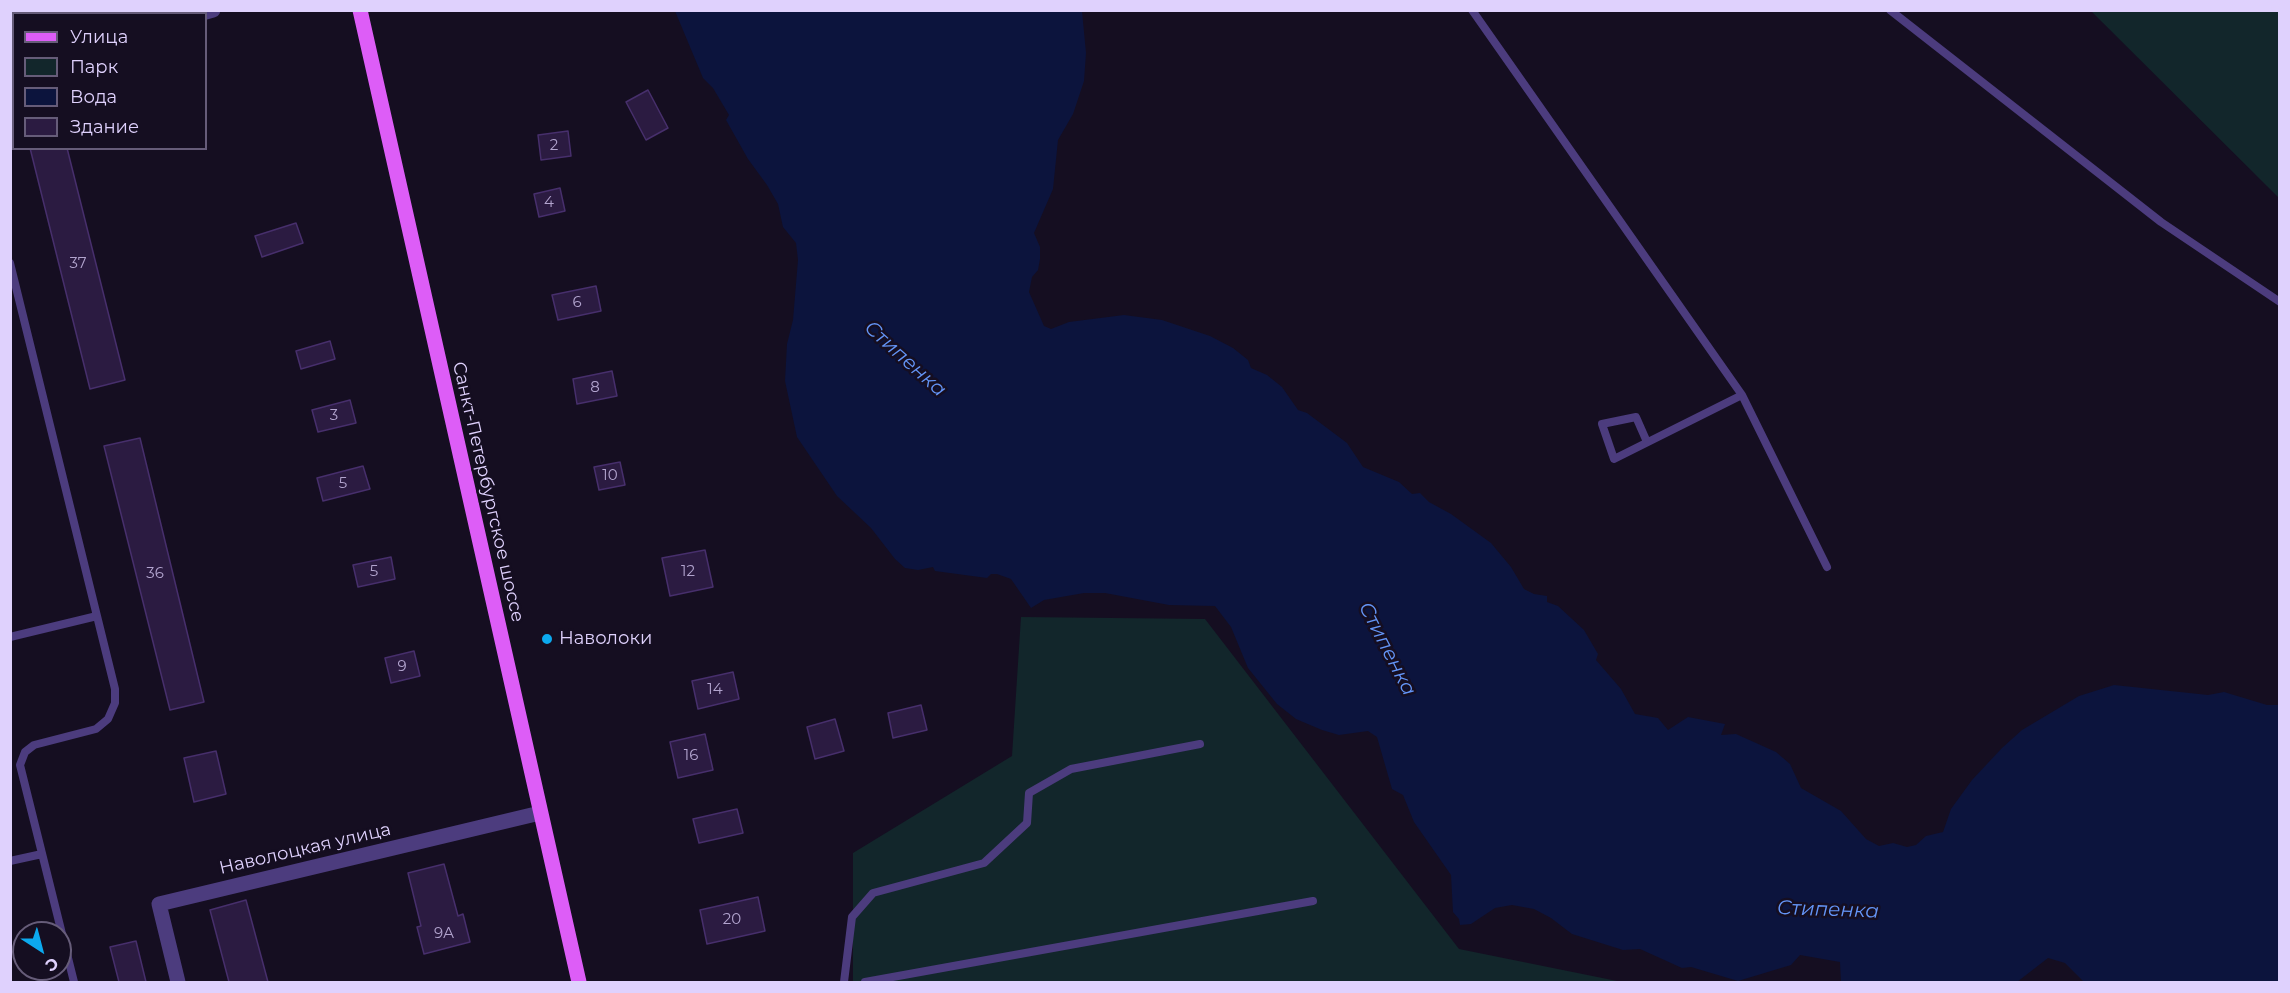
<!DOCTYPE html>
<meta charset="utf-8">
<style>
body{margin:0}
#map{position:relative;width:2290px;height:993px;overflow:hidden;background:#150e21;font-family:Montserrat,sans-serif}
canvas{display:block}
.frame{position:absolute;inset:0;border:12px solid #dfd1fd;pointer-events:none}
.legend{position:absolute;left:12px;top:12px;width:195px;height:138px;box-sizing:border-box;background:#150e21;border:2px solid #665c79;margin:0;padding:8px 10px;list-style:none;font-size:18px;color:#dfd1fd}
.legend li{display:flex;align-items:center;gap:12px;height:30px}
.legend b{width:30px;border:2px solid #665c79}
.north{position:absolute;left:12px;top:921px;width:60px;height:60px;box-sizing:border-box;background:#150e21;border:2px solid #665c79;border-radius:50%;rotate:144deg;font-size:16px;font-weight:700;line-height:24px;text-align:center;color:#dfd1fd}
.north::after{content:'';display:block;margin:auto;width:21px;height:27px;background:#0ca9ee;clip-path:polygon(50% 0,100% 100%,50% 72%,0 100%)}
</style>
<div id="map">
<canvas width="2290" height="993"></canvas>
<div class="frame"></div>
<ul class="legend">
<li><b style="height:8px;background:#dd5df7"></b>Улица</li>
<li><b style="height:16px;background:#12262b"></b>Парк</li>
<li><b style="height:16px;background:#0c143d"></b>Вода</li>
<li><b style="height:16px;background:#2b1b41"></b>Здание</li>
</ul>
<div class="north">С</div>
</div>
<script>
const context = document.querySelector('canvas').getContext('2d');
context.lineJoin = 'round';
function paint(path, color) {
  context.fillStyle = color;
  context.fill(path, 'evenodd');
}
function toPath(rows) {
  const path = new Path2D();
  for (const r of rows) {
    path.moveTo(r[0], r[1]);
    for (let i = 2; i < r.length; i += 2) path.lineTo(r[i], r[i + 1]);
  }
  return path;
}
function trace(path, color, width, dash) {
  context.strokeStyle = color;
  context.lineWidth = width;
  context.lineCap = dash ? 'butt' : 'round';
  context.setLineDash(dash || []);
  context.stroke(path);
}
function label(font, color, halo, rows, align = 'center') {
  context.font = font + ' Montserrat,sans-serif';
  context.lineWidth = 5;
  context.setLineDash([]);
  context.textBaseline = 'middle';
  context.strokeStyle = halo;
  context.fillStyle = color;
  for (const [text, x, y, turn = 0] of rows) {
    context.save();
    context.translate(x, y);
    context.rotate((+turn || 0) * Math.PI / 180);
    context.textAlign = isNaN(turn) ? turn : align;
    if (halo) context.strokeText(text, 0, 0);
    context.fillText(text, 0, 0);
    context.restore();
  }
}
paint(toPath([
 [2091,11,2279,11,2279,198],
 [1021,617,1205,619,1459,949,1622,982,853,982,853,853,1012,756]
]), '#12262b');
paint(toPath([
 [675,11,1082,11,1086,53,1084,81,1073,114,1058,140,1053,189,1034,233,1040,247,1040,259,1038,270,1032,277,1029,292,1044,326,1051,329,1069,322,1124,315,1162,320,1210,336,1233,348,1248,360,1251,368,1267,375,1282,387,1298,410,1307,413,1347,443,1363,467,1399,482,1412,494,1420,493,1429,502,1451,514,1491,543,1511,567,1524,589,1534,594,1547,596,1547,602,1558,606,1584,630,1598,654,1596,660,1621,689,1635,714,1658,718,1668,730,1688,717,1725,724,1721,735,1736,734,1776,752,1790,764,1801,788,1841,811,1866,839,1879,846,1893,843,1907,847,1916,845,1926,836,1943,832,1951,809,1972,780,2002,748,2022,730,2079,696,2114,685,2208,695,2224,692,2267,705,2279,705,2279,982,2084,982,2065,963,2048,958,2017,982,1841,982,1840,962,1800,955,1791,965,1738,981,1691,967,1682,968,1640,949,1623,950,1572,934,1551,918,1534,909,1512,905,1495,908,1471,924,1460,925,1459,919,1453,912,1451,875,1414,822,1403,795,1392,789,1377,737,1368,731,1339,735,1322,730,1296,719,1277,704,1248,668,1231,627,1215,606,1169,605,1105,593,1084,593,1044,600,1031,608,1011,579,997,574,991,574,987,578,935,571,933,567,918,570,905,568,895,559,871,528,837,496,797,437,785,381,787,344,793,320,798,260,796,243,783,227,778,204,767,185,748,159,726,120,729,115,713,88,703,78]
]), '#0c143d');
const building = toPath([
 [648,90,668,128,646,140,626,102,648,90],
 [568,131,571,156,541,160,538,135,568,131],
 [30,148,67,148,125,380,90,389,30,148],
 [560,188,565,211,539,217,534,194,560,188],
 [296,223,303,243,262,257,255,236,296,223],
 [596,286,601,311,558,320,552,295,596,286],
 [330,341,335,359,301,369,296,351,330,341],
 [612,371,617,396,577,404,573,379,612,371],
 [350,400,356,423,318,432,312,410,350,400],
 [140,438,204,702,170,710,104,446,140,438],
 [620,462,625,485,599,490,594,467,620,462],
 [363,466,370,489,323,501,317,478,363,466],
 [705,550,713,587,670,596,662,558,705,550],
 [391,557,395,579,358,587,353,565,391,557],
 [414,651,420,676,391,683,385,658,414,651],
 [733,672,739,699,698,709,692,681,733,672],
 [921,705,927,730,893,738,888,713,921,705],
 [835,719,844,751,815,759,807,727,835,719],
 [705,734,713,770,678,778,670,742,705,734],
 [216,751,226,794,194,802,184,758,216,751],
 [737,809,743,833,699,843,693,819,737,809],
 [444,864,458,916,463,914,470,942,424,954,417,927,421,926,408,873,444,864],
 [758,897,765,931,707,944,700,910,758,897],
 [246,900,268,982,229,982,210,910,246,900],
 [136,941,146,982,119,982,110,947,136,941]
]);
paint(building, '#2b1b41');
trace(building, '#472f6c', 1.5);
trace(toPath([
 [1472,10,1742,395,1827,567],
 [1890,10,2161,222,2280,302],
 [10,263,97,616,10,637],
 [1647,442,1636,417,1602,424,1614,459,1742,395],
 [10,861,42,854],
 [74,982,20,765,25,752,34,745,96,729,108,719,115,703,115,689,97,616],
 [844,982,852,917,873,893,984,863,1027,823,1029,793,1071,769,1200,744],
 [865,982,1313,901]
]), '#4c3c7e', 8);
trace(toPath([
 [199,14,213,10],
 [10,55,14,54],
 [178,982,159,904,540,813]
]), '#4c3c7e', 15);
trace(toPath([
 [360,10,579,982]
]), '#dd5df7', 15);
for (const [x, y, r, color] of [
 [547,639,6,"#0ca9ee"]
]) {
  const dot = new Path2D();
  dot.arc(x, y, r, 0, 2 * Math.PI);
  context.fillStyle = color;
  context.fill(dot);
  trace(dot, '#150e21', 2);
}
label('15px', '#b2a4ce', null, [
 ["2",554,146],
 ["4",549,203],
 ["37",78,264],
 ["6",577,303],
 ["8",595,388],
 ["3",334,416],
 ["10",610,476],
 ["5",343,484],
 ["5",374,572],
 ["12",688,572],
 ["36",155,574],
 ["9",402,667],
 ["14",715,690],
 ["16",691,756],
 ["20",732,920],
 ["9А",444,934]
]);
label('18px', '#dfd1fd', '#150e21', [
 ["Санкт-Петербургское шоссе",488,492,77],
 ["Наволоцкая улица",305,849,-13]
]);
label('18px', '#dfd1fd', '#150e21', [
 ["Наволоки",559,639]
], 'left');
label('italic 20px', '#6495f7', '#150e21', [
 ["Стипенка",905,359,42],
 ["Стипенка",1387,649,63],
 ["Стипенка",1828,910,2]
]);
</script>
